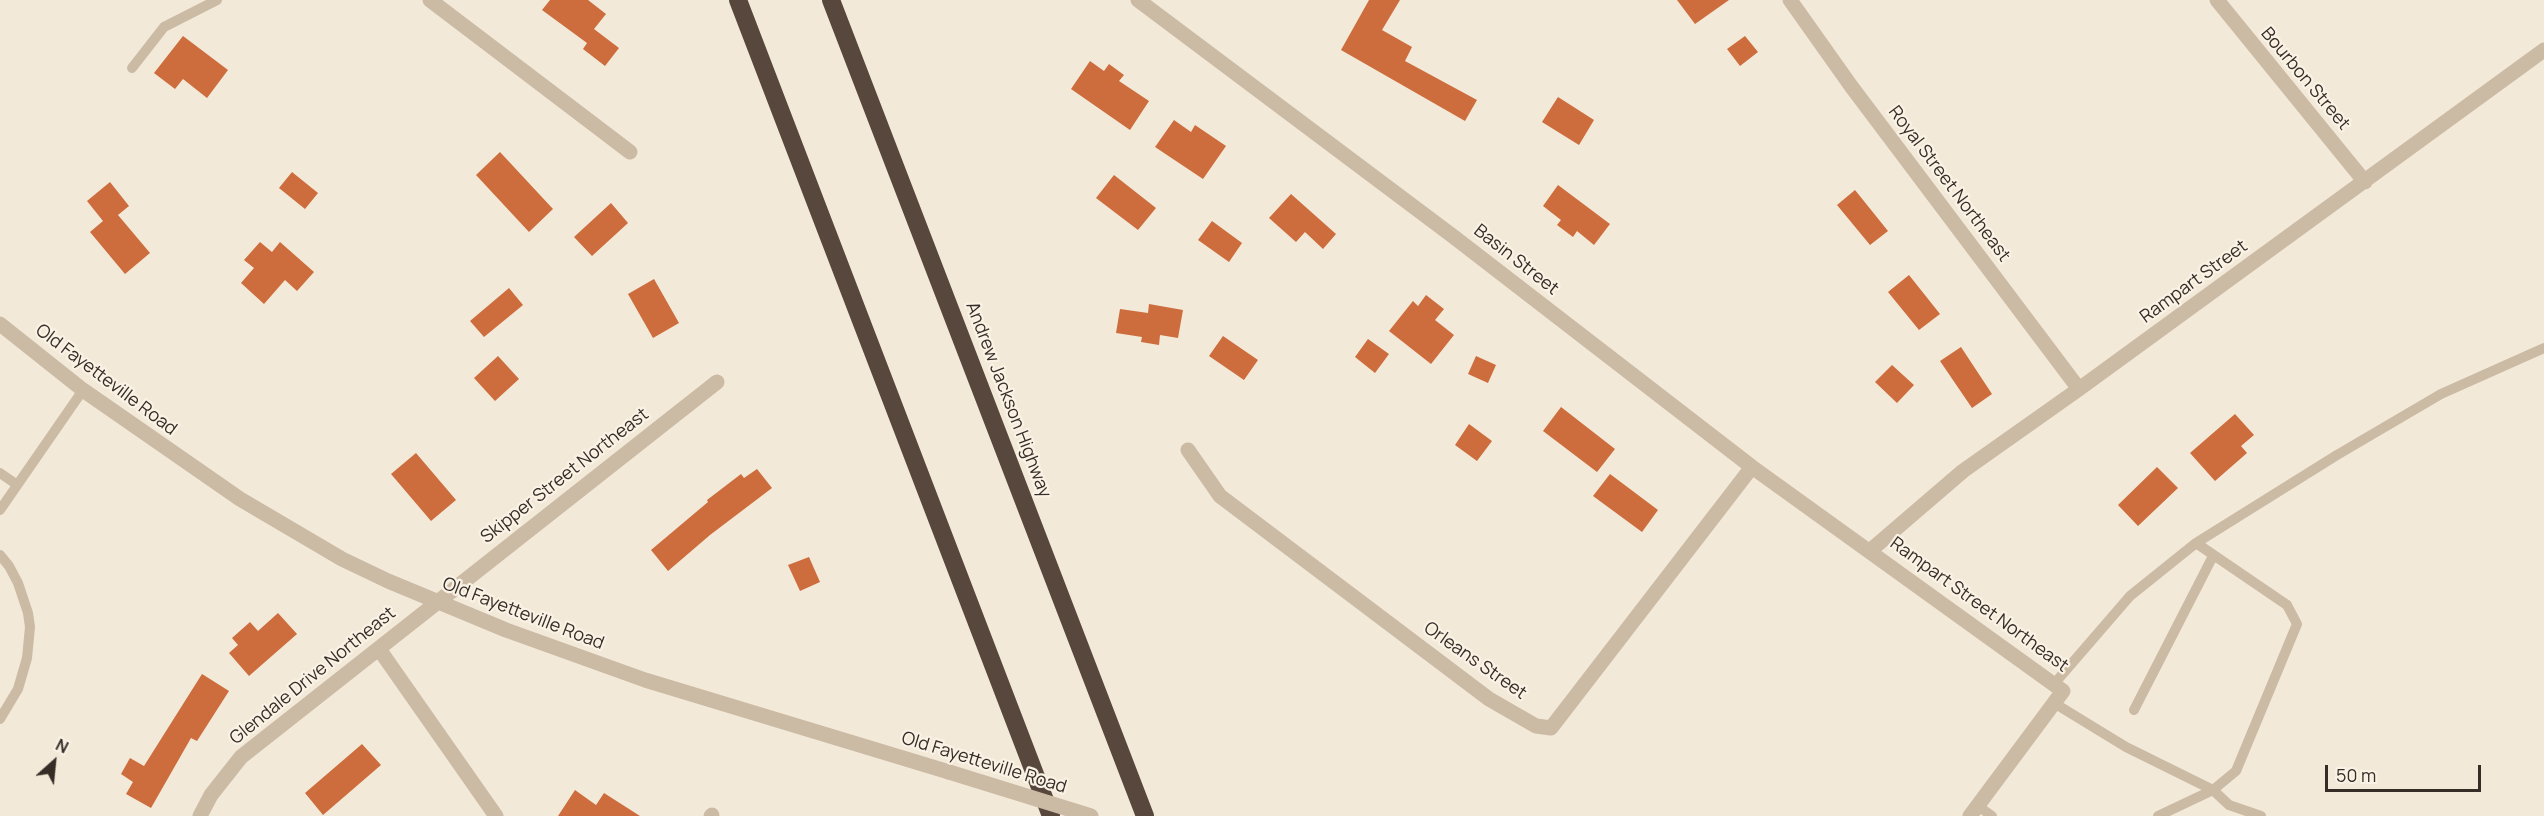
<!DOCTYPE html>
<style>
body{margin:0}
#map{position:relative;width:2544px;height:816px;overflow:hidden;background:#f3e9d8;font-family:Manrope,sans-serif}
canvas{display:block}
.north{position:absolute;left:24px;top:732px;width:60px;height:60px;-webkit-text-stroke:4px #faf2e5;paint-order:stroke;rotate:27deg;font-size:16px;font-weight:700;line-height:24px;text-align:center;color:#362d26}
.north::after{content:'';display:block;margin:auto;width:21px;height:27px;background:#362d26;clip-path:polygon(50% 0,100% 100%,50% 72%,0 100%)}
.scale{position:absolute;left:2325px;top:765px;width:156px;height:27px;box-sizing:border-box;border:3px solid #362d26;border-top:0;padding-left:8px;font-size:18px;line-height:21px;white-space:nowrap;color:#362d26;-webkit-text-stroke:4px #faf2e5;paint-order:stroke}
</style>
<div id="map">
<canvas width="2544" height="816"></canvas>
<div class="north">N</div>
<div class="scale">50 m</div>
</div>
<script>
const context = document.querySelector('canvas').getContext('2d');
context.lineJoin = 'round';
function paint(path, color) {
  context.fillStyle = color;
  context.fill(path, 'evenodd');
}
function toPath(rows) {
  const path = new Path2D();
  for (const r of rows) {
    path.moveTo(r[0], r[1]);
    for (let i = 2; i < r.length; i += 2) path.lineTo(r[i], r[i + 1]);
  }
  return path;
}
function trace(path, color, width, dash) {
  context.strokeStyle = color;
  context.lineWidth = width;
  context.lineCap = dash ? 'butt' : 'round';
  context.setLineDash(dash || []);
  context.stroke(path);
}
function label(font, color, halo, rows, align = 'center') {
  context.font = font + ' Manrope,sans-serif';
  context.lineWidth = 4.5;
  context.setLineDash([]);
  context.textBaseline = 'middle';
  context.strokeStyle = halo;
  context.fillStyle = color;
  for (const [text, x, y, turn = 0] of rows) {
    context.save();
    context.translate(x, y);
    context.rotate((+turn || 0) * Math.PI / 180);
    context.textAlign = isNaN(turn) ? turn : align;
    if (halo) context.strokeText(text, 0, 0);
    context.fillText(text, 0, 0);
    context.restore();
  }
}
paint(toPath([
 [550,0,588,0,606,14,594,29,619,48,605,66,583,49,587,43,542,10],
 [1369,0,1400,0,1382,30,1412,47,1405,61,1477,100,1465,121,1341,50],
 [1677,0,1729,0,1695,24],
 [183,36,228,70,207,98,183,79,175,89,154,73],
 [1745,36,1758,52,1740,66,1727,49],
 [1090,61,1104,71,1109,64,1124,75,1119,81,1149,101,1130,130,1071,89],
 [1558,97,1594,120,1579,145,1542,122],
 [1174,120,1191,132,1195,125,1226,146,1203,179,1155,147],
 [500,152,553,209,529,232,476,175],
 [292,172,318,193,305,209,279,188],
 [1114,175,1156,208,1138,230,1096,198],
 [110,182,129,206,118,215,150,253,125,274,90,232,103,221,87,201],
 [1558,185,1610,224,1594,245,1577,231,1573,237,1557,225,1561,220,1543,206],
 [1855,190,1888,231,1870,245,1837,205],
 [1291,194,1336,234,1323,249,1305,232,1296,242,1269,218],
 [611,203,628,223,592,256,574,237],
 [1212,221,1242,243,1229,262,1198,240],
 [260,242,272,252,280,242,314,272,297,291,285,280,264,304,241,283,254,268,244,260],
 [1909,275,1940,314,1919,330,1888,292],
 [654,279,679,323,653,338,628,294],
 [509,288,523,305,484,337,470,321],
 [1426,295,1444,309,1435,320,1454,335,1431,364,1389,331,1413,301,1418,306],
 [1149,304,1183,310,1178,338,1160,335,1159,345,1141,342,1142,337,1116,333,1120,309,1148,313],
 [1223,336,1258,360,1244,380,1209,356],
 [1368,339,1389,354,1375,373,1355,357],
 [1961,347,1992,394,1972,408,1940,361],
 [498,356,519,379,495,401,474,378],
 [1476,356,1496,365,1488,383,1468,374],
 [1892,365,1914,385,1897,403,1875,382],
 [1561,407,1615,449,1597,472,1543,431],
 [2235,414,2254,435,2241,446,2247,453,2215,481,2190,453],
 [1469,424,1492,441,1477,461,1455,445],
 [416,453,456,500,431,521,391,474],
 [2157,467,2178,488,2138,526,2118,505],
 [757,469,772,488,710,535,668,571,651,550,708,502,707,500,741,474,744,478],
 [1610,474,1658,510,1642,532,1593,496],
 [809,557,820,582,800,591,788,565],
 [278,613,297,634,249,676,229,653,238,645,232,638,250,622,258,631],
 [202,674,229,691,197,741,191,738,151,808,126,794,133,782,121,774,130,758,144,766],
 [362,744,381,765,323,815,305,793],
 [575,790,596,805,604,793,640,816,558,816]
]), '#cd6c3c');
trace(toPath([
 [132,68,164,27,217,0],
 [0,473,16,484],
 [0,510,83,390],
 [2196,543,2337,455,2441,394,2544,348],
 [0,555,9,566,18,583,28,613,30,627,27,658,18,689,0,719],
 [2054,684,2130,596,2196,543,2287,605,2297,624,2236,771,2213,790,2158,816],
 [2054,703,2126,747,2213,790,2229,805,2261,816],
 [2134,710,2213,556],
 [1978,806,1992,816]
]), '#cbbaa4', 10);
trace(toPath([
 [430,0,630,152],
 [1138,0,1454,237,1752,467,2063,691,1970,816],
 [1790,0,1851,86,2079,389],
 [2217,0,2365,182],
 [1188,450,1220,496,1489,699,1536,726,1551,728,1752,467],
 [1871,550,1963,471,2079,389,2544,50],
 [379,649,496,816],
 [200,816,211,795,241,757,717,382],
 [711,816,712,815]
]), '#cbbaa4', 15);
trace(toPath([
 [0,324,83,390,240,499,342,559,388,581,506,630,645,680,949,772]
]), '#cbbaa4', 15);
trace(toPath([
 [738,0,1051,816],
 [831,0,1145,816]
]), '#58473c', 18);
trace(toPath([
 [949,772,1091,816]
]), '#cbbaa4', 15);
label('18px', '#362d26', '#faf2e5', [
 ["Bourbon Street",2305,79,50],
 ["Royal Street Northeast",1949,184,53],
 ["Basin Street",1516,260,38],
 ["Rampart Street",2194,282,-36],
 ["Old Fayetteville Road",106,380,37],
 ["Andrew Jackson Highway",1008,400,69],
 ["Skipper Street Northeast",565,476,-38],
 ["Rampart Street Northeast",1979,605,36],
 ["Old Fayetteville Road",523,614,21],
 ["Orleans Street",1475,661,35],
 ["Glendale Drive Northeast",313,676,-39],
 ["Old Fayetteville Road",984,763,17]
]);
</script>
